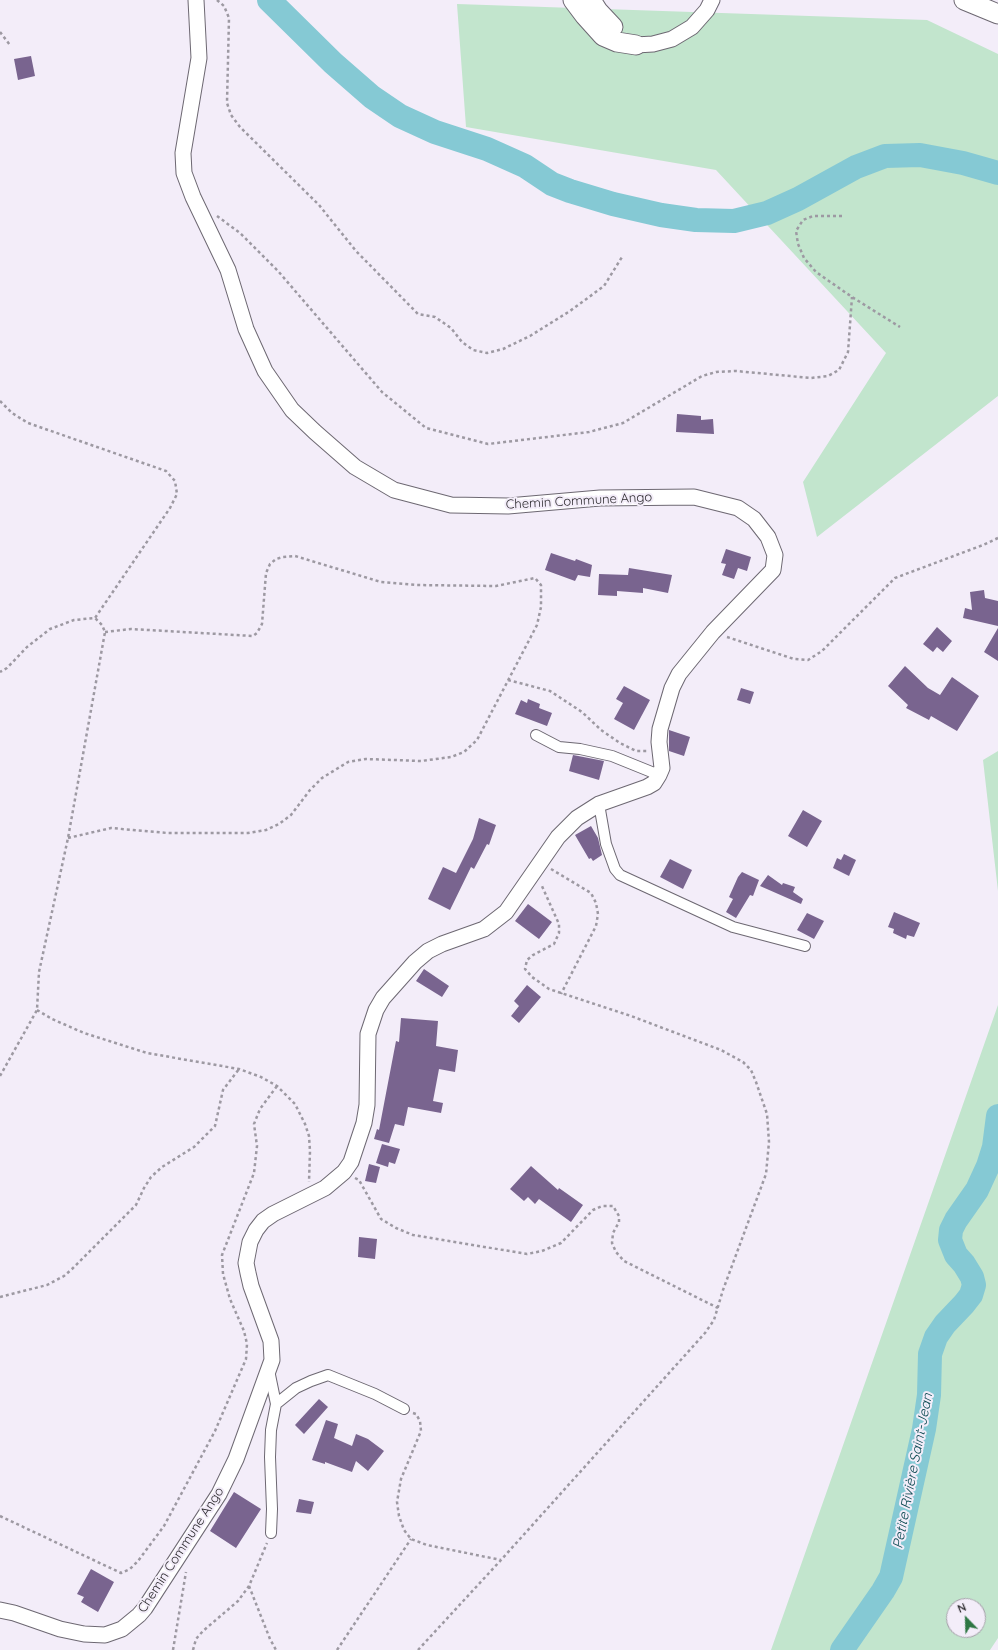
<!DOCTYPE html>
<meta charset="utf-8">
<style>
body{margin:0}
#map{position:relative;width:998px;height:1650px;overflow:hidden;background:#f3edf9;font-family:Quicksand,sans-serif}
canvas{display:block}
.north{position:absolute;left:946px;top:1598px;width:40px;height:40px;box-sizing:border-box;background:#f3edf9;border:1px solid #a5a0a9;border-radius:50%;rotate:337deg;font-size:11px;font-weight:700;line-height:16px;text-align:center;color:#2f2d31}
.north::after{content:'';display:block;margin:auto;width:14px;height:18px;background:#2e7744;clip-path:polygon(50% 0,100% 100%,50% 72%,0 100%)}
</style>
<div id="map">
<canvas width="998" height="1650"></canvas>
<div class="north">N</div>
</div>
<script>
const context = document.querySelector('canvas').getContext('2d');
context.lineJoin = 'round';
function paint(path, color) {
  context.fillStyle = color;
  context.fill(path, 'evenodd');
}
function toPath(rows) {
  const path = new Path2D();
  for (const r of rows) {
    path.moveTo(r[0], r[1]);
    for (let i = 2; i < r.length; i += 2) path.lineTo(r[i], r[i + 1]);
  }
  return path;
}
function trace(path, color, width, dash) {
  context.strokeStyle = color;
  context.lineWidth = width;
  context.lineCap = dash ? 'butt' : 'round';
  context.setLineDash(dash || []);
  context.stroke(path);
}
function label(font, color, halo, rows, align = 'center') {
  context.font = font + ' Quicksand,sans-serif';
  context.lineWidth = 4;
  context.setLineDash([]);
  context.textBaseline = 'middle';
  context.strokeStyle = halo;
  context.fillStyle = color;
  for (const [text, x, y, turn = 0] of rows) {
    context.save();
    context.translate(x, y);
    context.rotate((+turn || 0) * Math.PI / 180);
    context.textAlign = isNaN(turn) ? turn : align;
    if (halo) context.strokeText(text, 0, 0);
    context.fillText(text, 0, 0);
    context.restore();
  }
}
paint(toPath([
 [457,4,927,20,998,54,998,396,817,537,803,482,886,353,716,170,466,127],
 [998,751,998,891,983,760],
 [998,1005,998,1638,990,1650,771,1650],
 [954,1606,978,1606,978,1630,954,1630]
]), '#c2e5cd');
trace(toPath([
 [269,0,333,63,372,97,400,116,435,132,487,149,525,166,552,184,570,191,613,204,661,215,696,220,734,221,767,213,798,199,856,167,885,156,920,155,963,163,998,173],
 [842,1650,883,1591,891,1577,924,1429,929,1395,930,1354,936,1337,945,1324,964,1304,971,1295,974,1285,972,1277,964,1264,956,1255,950,1240,951,1230,956,1220,977,1190,988,1166,994,1147,998,1116]
]), '#85c9d4', 24);
paint(toPath([
 [31,56,35,76,18,80,14,59],
 [677,414,701,416,701,420,713,419,714,434,676,432],
 [726,549,751,557,747,571,738,568,734,579,722,575,726,564,721,563],
 [551,553,575,561,576,559,592,565,590,577,578,575,575,581,545,570],
 [629,568,672,575,668,593,643,588,643,593,617,591,617,596,598,595,599,574,628,575],
 [984,590,985,598,998,601,998,626,963,618,965,608,972,610,970,592],
 [937,627,952,641,943,652,937,647,933,652,923,644],
 [998,628,998,661,984,652],
 [905,666,928,688,940,695,952,677,979,696,957,731,931,716,929,720,906,708,908,705,888,686],
 [624,686,650,700,634,730,614,719,623,703,616,699],
 [741,688,754,692,750,704,737,700],
 [528,699,540,704,539,708,552,713,547,726,515,714,521,700,527,703],
 [669,730,690,737,684,756,669,751],
 [573,755,604,761,599,780,569,771],
 [803,810,822,821,807,847,788,836],
 [479,818,496,825,489,845,487,844,474,869,471,867,450,910,428,899,443,867,456,873,473,839],
 [591,826,598,838,602,855,593,861,591,858,589,859,575,835],
 [844,854,856,860,849,876,833,868,837,858,841,860],
 [670,859,692,870,683,889,660,877],
 [742,872,759,880,753,896,750,895,736,918,726,912,733,899,729,897,738,877],
 [768,875,782,885,783,883,795,887,793,892,803,899,801,904,760,886],
 [528,904,552,922,539,939,515,921],
 [894,912,920,923,914,937,907,935,906,939,893,933,894,929,888,927],
 [807,913,824,921,814,939,797,930],
 [424,969,449,986,442,997,416,981],
 [527,985,541,997,519,1023,511,1016,519,1006,514,1001],
 [401,1018,438,1021,436,1046,458,1050,455,1072,439,1069,433,1101,443,1103,441,1113,408,1107,404,1126,395,1124,389,1143,374,1139,377,1129,379,1130,396,1041,399,1042],
 [382,1144,400,1149,395,1164,389,1162,388,1167,376,1163],
 [369,1164,380,1167,376,1183,365,1181],
 [531,1166,558,1190,559,1188,583,1205,571,1222,539,1199,535,1204,528,1197,524,1201,510,1189],
 [359,1237,377,1239,375,1259,358,1257],
 [319,1399,328,1407,304,1434,295,1425],
 [326,1420,338,1424,334,1438,352,1446,356,1434,368,1439,384,1451,368,1471,356,1461,352,1472,325,1462,325,1464,312,1460],
 [234,1492,261,1509,236,1548,210,1531],
 [299,1499,314,1502,311,1514,296,1512],
 [91,1569,114,1582,98,1612,81,1602,84,1597,77,1594]
]), '#79648f');
const street = toPath([
 [536,735,559,747,580,749,612,756,659,775],
 [599,804,606,844,615,869,620,875,733,927,805,946],
 [269,1370,276,1404,271,1430,270,1457,272,1509,271,1533],
 [276,1404,296,1388,311,1381,328,1375,375,1394,404,1409]
]);
const secondary = toPath([
 [636,45,653,44,672,39,692,27,707,10,712,0],
 [0,1610,14,1613,60,1629,84,1634,105,1635,122,1629,139,1615,145,1608,219,1494,236,1459,272,1360,271,1341,251,1286,248,1273,246,1263,250,1242,256,1230,263,1221,273,1214,325,1188,344,1172,351,1162,364,1123,367,1105,368,1034,376,1010,383,998,415,962,428,951,442,944,484,929,506,912,558,837,577,818,599,804,647,787,654,783,659,775,662,768,659,742,660,729,672,688,679,674,713,632,773,570,775,555,768,537,754,519,738,508,694,497,600,498,508,506,451,505,394,490,355,467,315,432,292,410,265,371,246,329,228,270,193,197,184,173,183,153,199,58,196,0]
]);
const highway = toPath([
 [573,0,585,16,603,36,617,42,636,45],
 [591,0,598,11,613,27],
 [964,0,998,14]
]);
trace(street, '#6d6872', 12);
trace(secondary, '#6d6872', 17);
trace(highway, '#6d6872', 21);
trace(toPath([
 [217,0,224,6,229,18,227,103,231,115,240,127,319,205,356,251,418,314,435,317,451,328,462,342,473,350,487,353,503,349,530,336,570,311,604,286,622,257],
 [0,32,10,45],
 [217,216,240,233,278,271,382,392,426,428,488,444,589,432,623,423,702,376,716,372,736,371,811,378,828,376,839,370,848,352,852,297],
 [842,216,813,216,803,220,796,231,798,244,804,258,816,272,852,297,900,327],
 [0,401,12,413,28,423,166,471,175,481,177,494,170,508,95,618,74,620,50,629,27,647,7,668,0,672],
 [727,637,794,659,808,660,822,651,895,578,983,545,998,538],
 [508,680,550,691,582,712,601,730,620,743,636,751,647,751],
 [68,838,111,828,167,833,248,833,266,830,279,824,291,815,310,790,322,778,348,762,366,759,421,761,451,757,464,752,477,740,537,625,541,607,541,585,535,578,496,586,416,585,381,582,295,556,283,557,276,559,270,564,266,573,262,624,257,633,253,636,131,629,105,632],
 [551,869,591,893,596,903,598,914,596,926,561,994],
 [37,1010,52,1019,84,1033,147,1053,239,1069,261,1077,277,1086,295,1104,305,1124,309,1136,310,1151,309,1182],
 [0,1076,37,1010,39,972,68,838,105,632,102,625,95,618],
 [355,1178,359,1180,381,1219,396,1228,413,1235,527,1254,542,1251,561,1243,593,1210,602,1206,613,1206,619,1216,619,1222,613,1233,612,1243,616,1252,624,1261,718,1308],
 [0,1297,47,1285,64,1276,72,1269,136,1205,144,1188,151,1177,162,1167,194,1147,215,1126,223,1090,239,1069],
 [413,1413,416,1414,420,1421,421,1431,401,1479,397,1502,399,1516,404,1530,411,1539,427,1545,501,1560],
 [0,1516,121,1573,130,1569,138,1561,164,1526,215,1431,246,1359,247,1344,244,1331,230,1299,223,1274,222,1255,254,1173,257,1146,254,1124,260,1109,277,1086],
 [249,1586,270,1639,276,1650],
 [173,1650,186,1572],
 [193,1650,196,1639,203,1631,238,1601,249,1586,267,1543],
 [337,1650,411,1539],
 [418,1650,501,1560,705,1333,714,1320,723,1290,766,1174,769,1142,767,1114,756,1082,751,1070,743,1062,721,1050,631,1016,549,989,532,977,525,969,527,960,533,955,554,944,559,933,559,924,541,884]
]), '#9d99a2', 2.5, [3, 3]);
trace(street, '#fff', 10);
trace(secondary, '#fff', 15);
trace(highway, '#fff', 19);
label('13px', '#2f2d31', '#f3edf9', [
 ["Chemin Commune Ango",579,501,-3],
 ["Chemin Commune Ango",181,1550,-57]
]);
label('italic 14px', '#0d4b53', '#f3edf9', [
 ["Petite Rivière Saint-Jean",913,1471,-79]
]);
</script>
